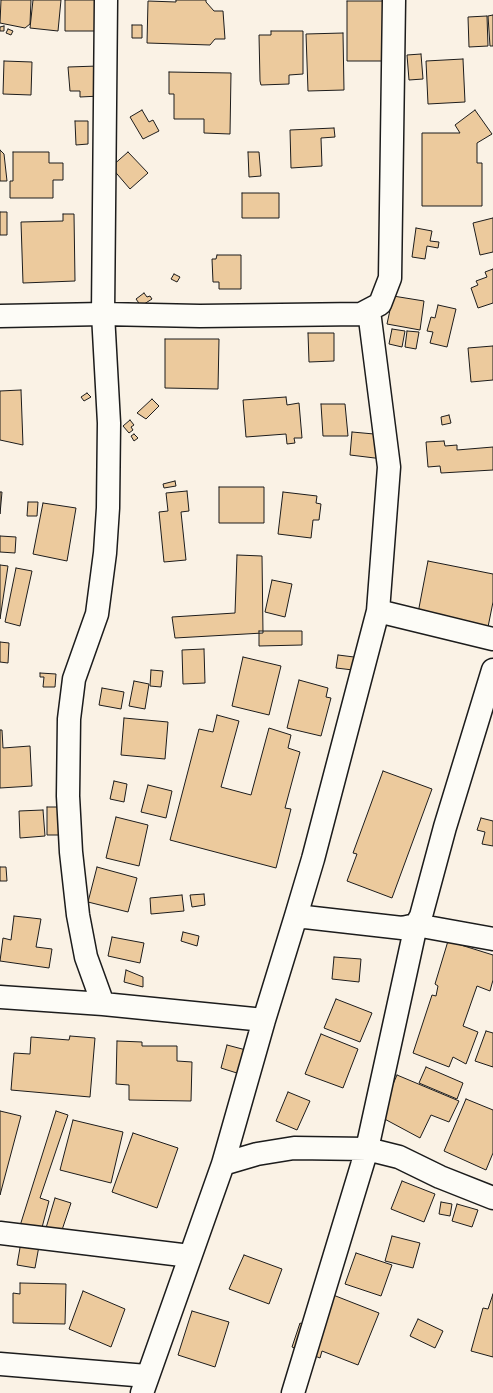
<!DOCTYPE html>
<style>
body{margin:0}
canvas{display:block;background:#faf2e5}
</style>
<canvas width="493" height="1393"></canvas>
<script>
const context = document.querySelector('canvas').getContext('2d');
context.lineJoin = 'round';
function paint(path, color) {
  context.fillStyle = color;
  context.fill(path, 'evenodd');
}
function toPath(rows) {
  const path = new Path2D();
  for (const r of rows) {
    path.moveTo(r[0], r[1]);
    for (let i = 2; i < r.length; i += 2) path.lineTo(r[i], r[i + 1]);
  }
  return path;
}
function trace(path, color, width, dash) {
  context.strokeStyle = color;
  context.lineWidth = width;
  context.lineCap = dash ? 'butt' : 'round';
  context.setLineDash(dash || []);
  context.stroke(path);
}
const building = toPath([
 [1,0,31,0,30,24,25,28,0,23,1,0],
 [33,0,61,0,58,31,30,28,33,0],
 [65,0,98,0,101,31,65,31,65,0],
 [176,0,206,0,206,2,214,11,223,11,225,39,215,39,210,45,147,43,148,1,176,2,176,0],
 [347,1,388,1,388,61,347,61,347,1],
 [493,15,493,46,490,46,488,16,493,15],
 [487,16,488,46,469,47,468,17,487,16],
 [132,25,142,25,142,38,132,38,132,25],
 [4,26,4,31,0,31,0,27,4,26],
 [8,29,13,31,11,35,6,33,8,29],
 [271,31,303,31,303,74,289,75,289,84,261,85,260,81,259,35,271,35,271,31],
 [343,33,344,90,308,91,306,34,343,33],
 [421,54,423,79,409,80,407,55,421,54],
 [463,59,465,102,428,104,426,61,463,59],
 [4,61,32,62,31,95,3,94,4,61],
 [98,66,100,96,80,97,80,91,70,91,68,67,98,66],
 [169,72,231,73,230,134,204,133,204,119,174,119,174,94,169,94,169,72],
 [142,110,149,122,153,120,159,131,143,139,130,117,142,110],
 [475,110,492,134,477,143,477,163,482,163,482,206,422,206,422,133,460,133,455,125,475,110],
 [75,121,88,121,88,144,76,145,75,121],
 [334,128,335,137,321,138,322,166,291,168,290,130,334,128],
 [0,150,4,154,7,181,0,181,0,150],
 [13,152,49,152,49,163,63,163,63,180,53,180,53,198,10,198,10,181,13,181,13,152],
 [128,152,148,173,130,189,111,167,128,152],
 [248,152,259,152,261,176,249,177,248,152],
 [242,193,279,193,279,218,242,218,242,193],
 [0,212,7,212,7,235,0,235,0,212],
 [63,214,74,214,75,281,23,283,21,222,63,221,63,214],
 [493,218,493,252,480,255,473,223,493,218],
 [416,228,432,231,430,241,439,242,438,248,427,246,425,259,412,257,416,228],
 [217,255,241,255,241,289,219,289,219,282,213,282,212,259,216,259,217,255],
 [493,269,493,303,478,308,471,288,478,285,476,281,487,277,485,272,493,269],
 [174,274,180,277,177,282,171,279,174,274],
 [144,293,147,297,150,296,152,299,141,306,136,299,144,293],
 [393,296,424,301,420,330,387,324,393,296],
 [438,305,456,309,447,347,430,343,433,332,427,331,431,317,435,318,438,305],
 [392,329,405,331,402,347,389,344,392,329],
 [407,331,419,332,416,349,405,347,407,331],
 [308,333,334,333,334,361,309,362,308,333],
 [165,339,219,339,218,389,165,388,165,339],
 [493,346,493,380,471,382,468,348,493,346],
 [21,390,23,445,0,440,0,391,21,390],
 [87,393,91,397,84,401,81,397,87,393],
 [286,397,287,405,299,403,302,438,294,438,295,443,287,444,286,434,246,437,243,400,286,397],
 [152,399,159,406,146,419,137,413,152,399],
 [321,404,345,404,348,436,323,436,321,404],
 [449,415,451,423,442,425,441,417,449,415],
 [130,420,134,425,131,427,133,430,129,433,123,426,130,420],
 [352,432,385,435,383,459,350,455,352,432],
 [134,434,138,438,134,441,131,436,134,434],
 [444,441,445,446,457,445,457,450,493,447,493,470,441,473,440,466,428,467,426,442,444,441],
 [175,481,176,486,164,488,163,484,175,481],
 [219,487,264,487,264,523,219,523,219,487],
 [187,491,189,511,181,512,186,560,164,562,159,512,168,511,166,493,187,491],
 [0,492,2,492,0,514,0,492],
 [283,492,317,496,316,503,321,504,319,520,313,520,311,538,278,534,283,492],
 [28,502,38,502,37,516,27,516,28,502],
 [43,503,76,508,67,561,33,554,43,503],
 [0,536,16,537,15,553,0,552,0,536],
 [237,555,262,556,263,633,175,638,172,617,235,613,237,555],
 [428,561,493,574,493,602,488,627,418,613,428,561],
 [0,565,8,566,0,619,0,565],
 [16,568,32,571,20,626,5,622,16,568],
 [272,580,292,584,285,617,265,612,272,580],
 [259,631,302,631,302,645,259,646,259,631],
 [0,642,9,643,8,663,0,662,0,642],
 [204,649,205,683,183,684,182,650,204,649],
 [338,655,354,657,353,670,336,668,338,655],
 [243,657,281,666,269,715,232,706,243,657],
 [151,670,163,671,161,687,150,686,151,670],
 [40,673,56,674,55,687,43,687,44,677,40,677,40,673],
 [299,680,328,688,326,697,331,698,321,736,287,728,299,680],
 [134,681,149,684,145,709,129,706,134,681],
 [102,688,124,692,121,709,99,705,102,688],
 [217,715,239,721,221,787,251,795,269,728,291,735,288,748,300,752,285,808,291,809,276,868,170,840,199,729,213,732,217,715],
 [124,718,168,722,165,759,121,755,124,718],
 [0,730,2,730,3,748,30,746,32,786,0,788,0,730],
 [383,771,432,789,392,898,347,881,357,854,353,853,383,771],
 [114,781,127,784,124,802,110,799,114,781],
 [148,785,172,791,166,818,141,812,148,785],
 [47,807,74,807,74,835,47,835,47,807],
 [43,810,45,836,20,838,19,811,43,810],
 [116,817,148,825,139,866,106,858,116,817],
 [481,818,493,821,493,846,482,844,485,832,477,830,481,818],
 [0,867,6,867,7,881,0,881,0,867],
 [97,867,137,878,128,912,88,902,97,867],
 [204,894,205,905,192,907,190,895,204,894],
 [182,895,184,911,151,914,150,898,182,895],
 [14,916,41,919,36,947,52,949,49,968,0,961,3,938,11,940,14,916],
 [183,932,199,936,197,946,181,941,183,932],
 [112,937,144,943,140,963,108,956,112,937],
 [448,941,493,955,493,980,490,991,477,986,463,1026,478,1032,466,1064,453,1057,449,1067,413,1053,432,995,436,996,438,986,435,984,448,941],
 [334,957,361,959,359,982,332,979,334,957],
 [126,970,143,977,143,987,124,982,126,970],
 [336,999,372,1013,360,1042,324,1028,336,999],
 [486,1031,493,1033,493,1067,475,1061,486,1031],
 [321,1034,358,1049,343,1088,305,1074,321,1034],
 [70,1036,95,1038,90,1097,11,1090,14,1053,30,1054,31,1037,69,1040,70,1036],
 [117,1041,142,1042,142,1046,177,1046,177,1061,192,1062,191,1101,129,1100,129,1085,116,1084,117,1041],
 [227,1045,246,1050,240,1074,221,1068,227,1045],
 [426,1067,463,1083,457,1099,419,1083,426,1067],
 [397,1075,459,1101,449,1122,431,1115,420,1138,379,1116,397,1075],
 [288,1092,310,1101,297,1130,276,1121,288,1092],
 [466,1099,493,1110,493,1153,486,1170,444,1151,466,1099],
 [0,1111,21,1116,0,1195,0,1111],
 [56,1111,68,1115,40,1198,49,1201,40,1235,19,1229,56,1111],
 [73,1120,123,1132,111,1183,60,1170,73,1120],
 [133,1133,178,1148,157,1208,112,1192,133,1133],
 [402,1181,435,1194,424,1222,391,1209,402,1181],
 [55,1198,71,1203,61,1233,46,1228,55,1198],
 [441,1202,452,1204,450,1216,439,1214,441,1202],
 [457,1204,478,1210,472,1227,452,1221,457,1204],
 [392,1236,420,1243,413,1268,385,1261,392,1236],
 [21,1242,39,1246,35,1268,17,1265,21,1242],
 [356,1253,392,1265,381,1296,345,1284,356,1253],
 [244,1255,282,1269,269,1304,229,1289,244,1255],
 [20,1283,66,1284,65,1324,13,1323,13,1293,20,1294,20,1283],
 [83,1291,125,1309,111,1347,69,1329,83,1291],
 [328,1293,379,1313,358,1365,322,1351,320,1358,292,1347,300,1323,315,1329,328,1293],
 [493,1294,493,1357,471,1351,483,1308,488,1309,493,1294],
 [192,1311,229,1322,215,1367,178,1355,192,1311],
 [418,1319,443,1331,435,1348,410,1336,418,1319]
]);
paint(building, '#ecca9d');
trace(building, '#1c1c1c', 1);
const street = toPath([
 [106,0,103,314,109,423,108,508,105,553,97,614,74,679,69,719,68,796,71,852,78,915,86,957,103,1004,264,1020],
 [361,314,369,311,389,467,378,611,493,639],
 [0,316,103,314,200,316,361,314,380,304,390,278,394,0],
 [296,916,402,928,416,925,421,916,445,827,493,670],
 [0,997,103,1004],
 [223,1164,257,1154,294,1148,367,1149,399,1157,440,1177,493,1198],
 [0,1233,190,1256],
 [0,1364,147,1376],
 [142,1393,223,1164,264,1020,296,916,313,859,378,611],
 [293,1393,367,1149,416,925,493,939]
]);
trace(street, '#1c1c1c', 25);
trace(street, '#fdfcf7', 22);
</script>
